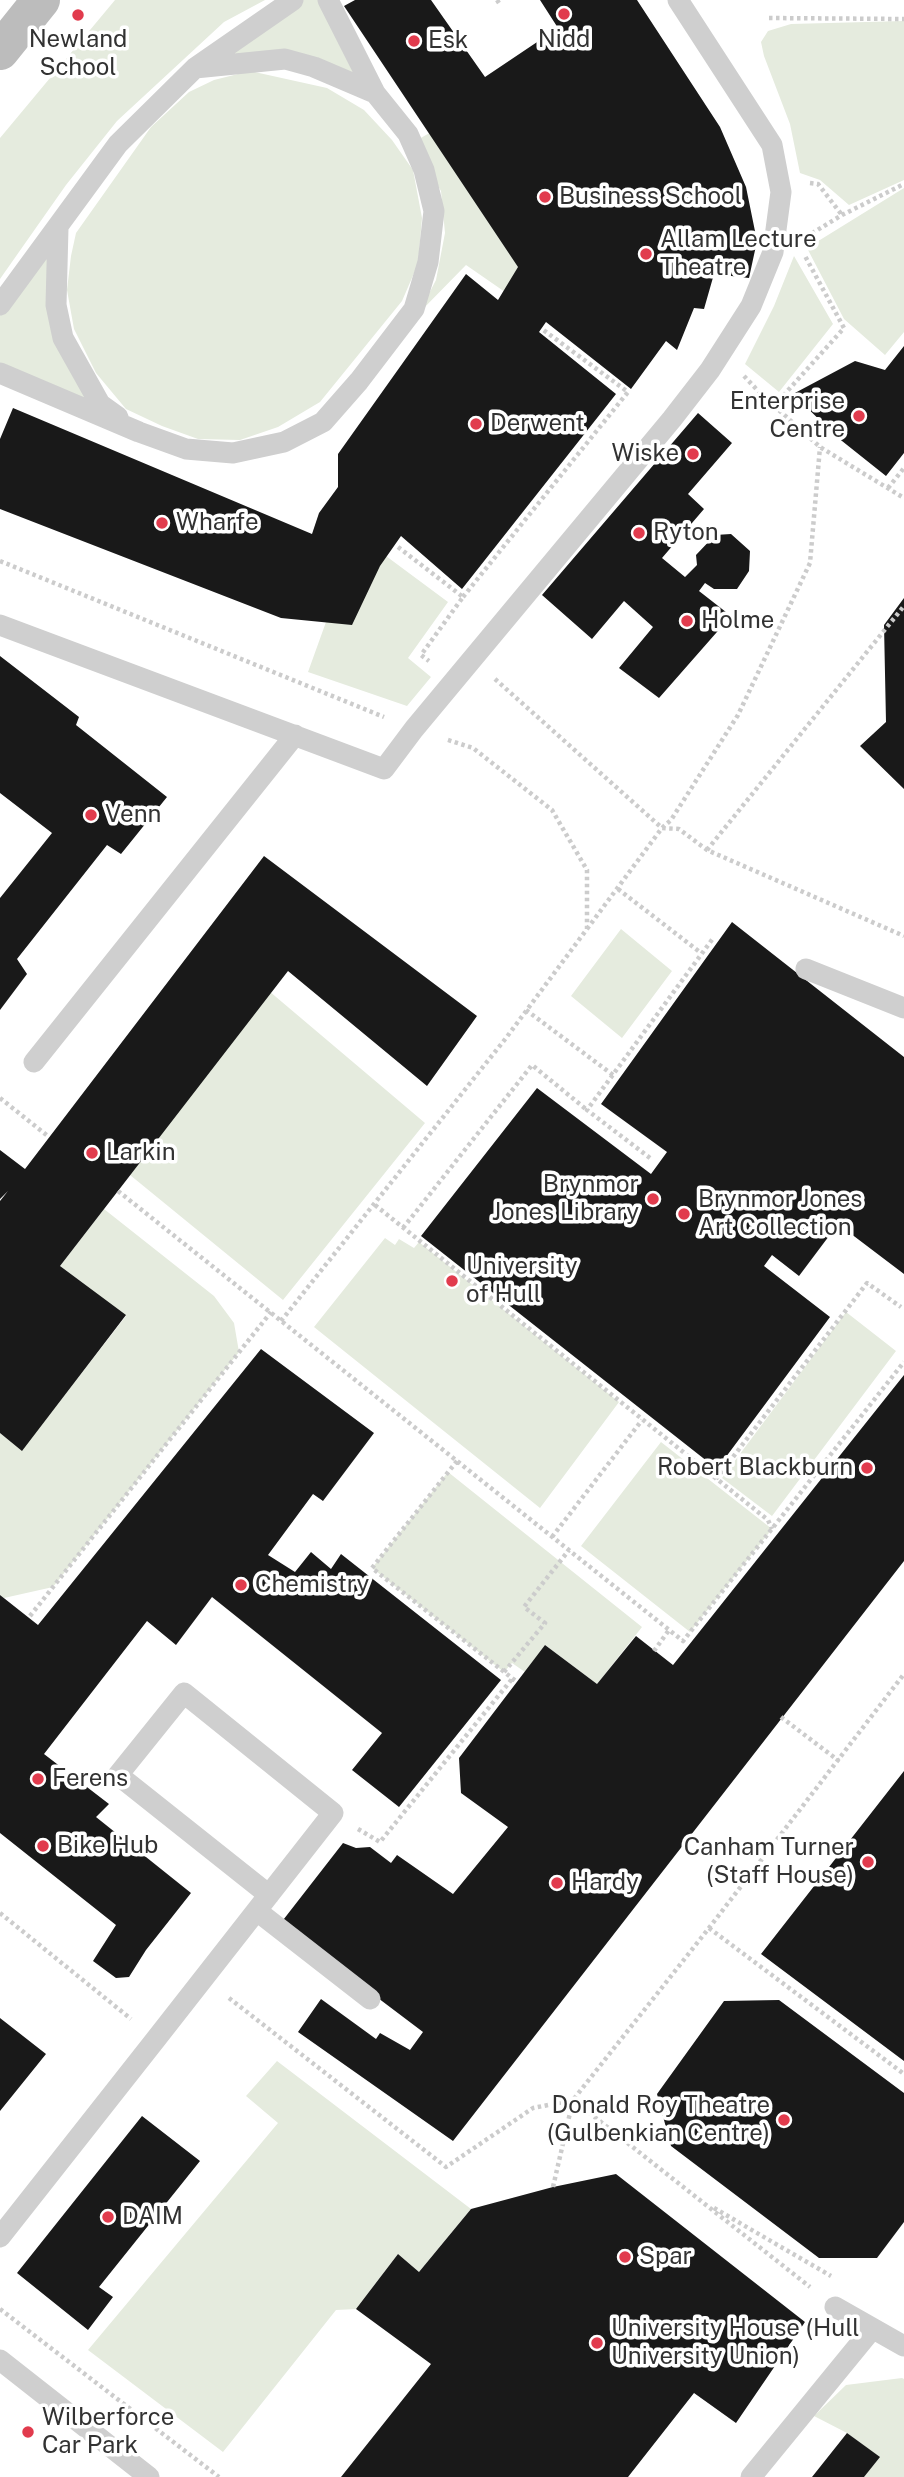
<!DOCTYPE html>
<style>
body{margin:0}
canvas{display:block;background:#fff}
</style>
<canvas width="904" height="2477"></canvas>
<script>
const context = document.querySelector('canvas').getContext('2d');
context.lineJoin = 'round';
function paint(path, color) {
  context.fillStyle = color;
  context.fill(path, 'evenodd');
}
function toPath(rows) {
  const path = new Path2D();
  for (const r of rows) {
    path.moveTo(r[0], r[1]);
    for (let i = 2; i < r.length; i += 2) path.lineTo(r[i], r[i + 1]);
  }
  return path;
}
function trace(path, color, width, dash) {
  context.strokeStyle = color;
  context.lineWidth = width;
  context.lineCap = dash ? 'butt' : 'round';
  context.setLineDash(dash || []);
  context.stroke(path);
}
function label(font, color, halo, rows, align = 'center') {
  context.font = font + ' "Public Sans",sans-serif';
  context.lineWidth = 7;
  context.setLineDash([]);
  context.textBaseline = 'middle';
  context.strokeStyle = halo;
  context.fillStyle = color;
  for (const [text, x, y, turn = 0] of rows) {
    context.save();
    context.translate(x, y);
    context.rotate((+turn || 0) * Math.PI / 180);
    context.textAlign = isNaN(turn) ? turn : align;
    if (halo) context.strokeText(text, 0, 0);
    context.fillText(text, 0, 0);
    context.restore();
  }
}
paint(toPath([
 [115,0,265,0,224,22,117,121,66,185,0,279,0,138],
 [293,0,328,0,375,93,314,67,195,68],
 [904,21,904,180,849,205,820,180,800,173,790,124,764,56,761,42,768,31,791,24],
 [250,71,327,88,364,110,392,140,413,170,422,218,418,264,402,301,320,402,278,427,240,440,198,439,162,426,126,409,96,373,74,329,67,290,71,256,76,233,151,127,189,92,214,80],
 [433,131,506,236,518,267,505,292,466,265,419,313,436,280,445,233,441,191,412,143],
 [904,188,904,332,885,355,844,319,807,248],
 [58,228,56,305,100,404,0,373,0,305],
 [794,256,833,324,779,392,745,364,774,306],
 [386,556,448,602,408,658,431,677,407,706,308,672,326,622],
 [621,929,672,971,622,1038,571,996],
 [269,991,425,1123,283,1300,130,1175],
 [104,1209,214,1296,234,1323,239,1352,53,1587,4,1598,0,1595,0,1433,22,1450,126,1316,60,1266],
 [385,1238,395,1245,399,1239,414,1248,419,1242,619,1402,540,1508,314,1327],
 [846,1312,896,1351,772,1516,722,1478],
 [661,1442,772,1529,690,1632,581,1546],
 [448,1472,642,1627,597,1684,545,1645,525,1672,512,1663,504,1672,372,1568],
 [277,2061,471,2209,419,2272,398,2254,356,2309,336,2310,223,2452,88,2350,278,2123,246,2096],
 [902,2378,904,2379,904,2477,864,2477,879,2457,847,2433,814,2416,846,2385]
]), '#e5ebde');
paint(toPath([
 [355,0,431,0,485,77,558,28,540,0,637,0,720,127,746,187,757,241,749,278,714,274,704,309,694,308,677,350,666,341,631,389,546,322,539,332,616,394,462,589,401,536,380,566,352,625,281,618,0,509,0,439,13,408,312,534,319,513,338,487,338,454,466,274,498,300,518,267,344,6],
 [904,346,904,453,886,476,837,437,793,394,855,361,885,370],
 [698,413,732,443,688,494,704,509,662,558,685,577,697,565,696,555,715,535,731,534,750,551,749,571,737,589,714,589,705,583,699,591,731,616,659,698,619,668,653,627,624,601,592,639,542,595],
 [904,598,904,789,860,746,886,722,884,625],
 [0,656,79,717,76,725,167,797,121,854,107,845,17,959,27,974,0,1010,0,898,52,833,0,793],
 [264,856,477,1016,427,1086,288,971,60,1266,126,1315,22,1451,0,1433,0,1201,8,1191,0,1199,0,1150,25,1169],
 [732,922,904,1057,904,1274,838,1224,799,1276,772,1255,764,1266,830,1317,717,1469,421,1236,537,1088,651,1174,667,1152,601,1104],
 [261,1349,374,1433,323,1501,313,1494,268,1555,295,1572,311,1552,331,1569,341,1554,501,1680,399,1807,352,1770,382,1733,212,1597,176,1645,147,1621,44,1754,109,1804,96,1817,191,1893,146,1950,129,1977,116,1978,93,1961,116,1925,0,1833,0,1595,38,1625],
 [904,1375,904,1561,453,2141,298,2032,321,1999,376,2039,380,2033,410,2050,423,2032,280,1924,343,1843,356,1848,370,1847,391,1863,397,1855,453,1894,508,1827,461,1793,459,1758,545,1645,597,1684,636,1636,673,1665],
 [904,1771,904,2061,761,1954],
 [779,2000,904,2093,904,2222,877,2258,819,2258,671,2146,657,2094,724,2001],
 [0,2018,46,2054,0,2111],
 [142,2116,200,2161,99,2287,113,2297,88,2330,17,2273],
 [616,2174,805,2322,736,2423,694,2393,628,2477,341,2477,431,2364,356,2309,398,2254,419,2272,471,2209,553,2187],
 [847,2433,880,2457,864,2477,812,2477]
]), '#191919');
trace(toPath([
 [497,0,499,3],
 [769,18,904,19],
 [810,183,818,184,842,215],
 [806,237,842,215,904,184],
 [744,376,762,395,820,447,904,498],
 [774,406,844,328,805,256],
 [888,488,904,468],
 [398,547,463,597,421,655,429,661],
 [0,561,384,717],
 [463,597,628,392,542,329],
 [495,679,662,828,679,829,707,850,904,936],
 [707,850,904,606],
 [618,889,701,953],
 [587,929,662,828,671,820,738,715,810,563,820,447],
 [526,1010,613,1075],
 [0,1098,49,1137],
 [650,1158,587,1110,714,937],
 [118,1191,683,1641,904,1362],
 [375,1205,768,1520,772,1529],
 [403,1228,532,1065,587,1110],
 [281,1321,506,1038,587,929,587,870,552,810,473,748,445,739],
 [457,1461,372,1568,517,1682],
 [716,1479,867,1283,901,1307],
 [552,1537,642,1420],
 [30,1616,271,1312],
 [654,1651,669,1630],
 [504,1672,545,1623,524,1607,569,1550],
 [781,1717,839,1761],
 [358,1829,380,1842,512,1679],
 [0,1913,131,2019],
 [709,1928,904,2074],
 [229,1998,446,2167,533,2108,573,2100,810,2287],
 [553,2187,573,2100,709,1928,904,1674],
 [714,2208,831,2276],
 [0,2309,219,2477]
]), '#ccc', 4.5, [3.5, 3.5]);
trace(toPath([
 [328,0,375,93],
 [58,228,56,305,63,338,100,404,118,417],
 [0,305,118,144,195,68,293,0],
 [0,373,139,432,186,449,233,453,284,442,323,422,359,381,414,309,428,262,434,211,424,170,408,134,375,93,314,67,285,59,195,68],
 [0,625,384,769,414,729,672,419,710,370,751,306,773,252,781,192,772,145,678,0],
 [806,969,904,1008],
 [34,1062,295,735],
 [257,1911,370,1999],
 [0,2237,156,2039,333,1813,184,1693,118,1775,269,1895],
 [835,2307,904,2346],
 [0,2360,149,2477],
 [751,2477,872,2329]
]), '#cfcfcf', 21);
trace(toPath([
 [0,51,41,0]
]), '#bcbcbc', 38);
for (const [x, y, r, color] of [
 [564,14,7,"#e13b4d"],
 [78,15,7,"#e13b4d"],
 [414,41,7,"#e13b4d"],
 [545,197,7,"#e13b4d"],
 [646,254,7,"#e13b4d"],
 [859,416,7,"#e13b4d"],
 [476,424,7,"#e13b4d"],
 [693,454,7,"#e13b4d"],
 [162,523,7,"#e13b4d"],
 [639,533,7,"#e13b4d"],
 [687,621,7,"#e13b4d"],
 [91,815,7,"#e13b4d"],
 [92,1153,7,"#e13b4d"],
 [653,1199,7,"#e13b4d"],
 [684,1214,7,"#e13b4d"],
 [452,1281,7,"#e13b4d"],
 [867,1468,7,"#e13b4d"],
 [241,1585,7,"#e13b4d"],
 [38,1779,7,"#e13b4d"],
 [43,1846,7,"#e13b4d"],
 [868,1862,7,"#e13b4d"],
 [557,1883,7,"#e13b4d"],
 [784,2120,7,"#e13b4d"],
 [108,2217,7,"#e13b4d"],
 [625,2257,7,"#e13b4d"],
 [597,2343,7,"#e13b4d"],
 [28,2432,7,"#e13b4d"]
]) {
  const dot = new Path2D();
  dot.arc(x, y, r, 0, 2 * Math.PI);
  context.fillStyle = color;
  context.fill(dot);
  trace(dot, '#fff', 2.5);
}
label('24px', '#323232', '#fff', [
 ["Newland",78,40,"center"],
 ["School",78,68,"center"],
 ["Nidd",564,40,"center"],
 ["Esk",428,41],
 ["Business School",559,197],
 ["Allam Lecture",660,240],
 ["Theatre",660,268],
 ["Enterprise",845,402,"right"],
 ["Centre",845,430,"right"],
 ["Derwent",490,424],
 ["Wiske",679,454,"right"],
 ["Wharfe",176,523],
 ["Ryton",653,533],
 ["Holme",701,621],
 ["Venn",105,815],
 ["Larkin",106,1153],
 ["Brynmor",639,1185,"right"],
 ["Jones Library",639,1213,"right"],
 ["Brynmor Jones",698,1200],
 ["Art Collection",698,1228],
 ["University",466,1267],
 ["of Hull",466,1295],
 ["Robert Blackburn",853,1468,"right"],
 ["Chemistry",255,1585],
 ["Ferens",52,1779],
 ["Bike Hub",57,1846],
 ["Canham Turner",854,1848,"right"],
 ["(Staff House)",854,1876,"right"],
 ["Hardy",571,1883],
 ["Donald Roy Theatre",770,2106,"right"],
 ["(Gulbenkian Centre)",770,2134,"right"],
 ["DAIM",122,2217],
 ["Spar",639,2257],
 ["University House (Hull",611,2329],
 ["University Union)",611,2357],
 ["Wilberforce",42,2418],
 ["Car Park",42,2446]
], 'left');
</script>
